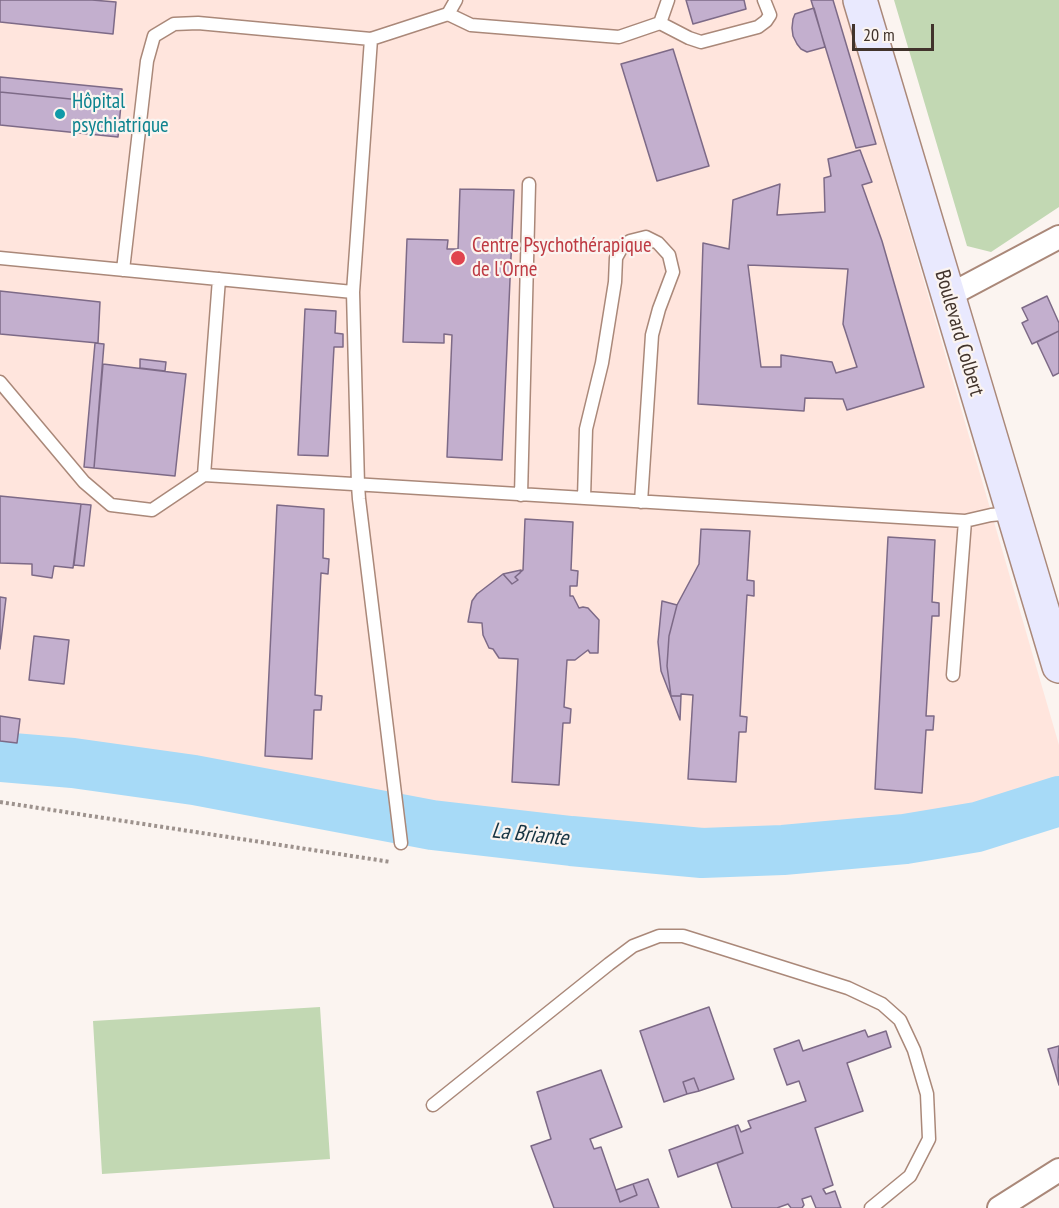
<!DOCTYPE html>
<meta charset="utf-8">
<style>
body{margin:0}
#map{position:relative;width:1059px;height:1208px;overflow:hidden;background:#fbf4f0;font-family:"PT Sans Narrow",sans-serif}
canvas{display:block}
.scale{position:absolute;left:852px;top:24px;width:82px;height:27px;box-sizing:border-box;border:3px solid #41332c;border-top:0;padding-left:8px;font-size:18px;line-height:21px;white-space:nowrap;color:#41332c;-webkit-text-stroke:4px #fbf4f0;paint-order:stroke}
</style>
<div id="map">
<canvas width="1059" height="1208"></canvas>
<div class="scale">20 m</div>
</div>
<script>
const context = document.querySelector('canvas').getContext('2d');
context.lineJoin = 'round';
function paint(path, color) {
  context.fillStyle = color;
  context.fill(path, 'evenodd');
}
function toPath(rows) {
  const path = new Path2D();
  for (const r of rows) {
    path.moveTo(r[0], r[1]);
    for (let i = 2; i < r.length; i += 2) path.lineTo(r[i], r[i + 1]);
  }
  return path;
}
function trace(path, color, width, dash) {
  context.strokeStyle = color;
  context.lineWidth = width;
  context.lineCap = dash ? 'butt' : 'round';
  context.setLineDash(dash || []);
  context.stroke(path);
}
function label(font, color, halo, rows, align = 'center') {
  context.font = font + ' "PT Sans Narrow",sans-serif';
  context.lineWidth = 4.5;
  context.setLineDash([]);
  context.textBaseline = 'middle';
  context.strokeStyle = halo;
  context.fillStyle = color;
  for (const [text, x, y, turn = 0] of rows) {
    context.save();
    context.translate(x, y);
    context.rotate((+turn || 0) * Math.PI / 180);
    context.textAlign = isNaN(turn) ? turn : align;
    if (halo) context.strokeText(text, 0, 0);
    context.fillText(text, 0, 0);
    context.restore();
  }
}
paint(toPath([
 [0,0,842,0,1059,745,1059,801,977,827,905,839,783,850,702,853,571,841,432,825,194,780,73,763,0,757]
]), '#ffe5dd');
paint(toPath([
 [894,0,1059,0,1059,207,991,252,967,246],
 [320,1007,330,1159,102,1174,93,1021]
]), '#c2d8b3');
trace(toPath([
 [0,757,73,763,194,780,432,825,571,841,702,853,783,850,905,839,977,827,1059,801]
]), '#a7daf7', 50);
const building = toPath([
 [0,0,92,0,116,2,113,34,0,22,0,0],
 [686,0,744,0,746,9,693,24,686,0],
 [811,0,833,0,876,144,856,148,811,0],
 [814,8,825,47,807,52,801,49,797,44,793,36,792,28,793,19,795,14,814,8],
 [673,49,709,166,657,181,621,64,673,49],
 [0,77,122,89,121,104,0,92,0,77],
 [0,92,121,104,118,137,0,125,0,92],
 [860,150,872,182,862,185,882,241,924,387,847,410,843,399,805,398,804,411,698,404,703,243,729,249,733,200,780,184,777,215,825,212,824,178,831,176,828,159,860,150],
 [748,265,848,269,843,324,857,367,836,373,832,362,781,355,781,367,761,367,748,265],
 [460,189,514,190,502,460,447,457,452,335,444,334,444,343,403,342,407,239,448,240,447,249,458,249,460,189],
 [0,291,100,302,98,343,0,334,0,291],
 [1047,296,1059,323,1059,331,1032,344,1022,323,1028,320,1022,308,1047,296],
 [305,309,336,311,335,333,343,334,343,347,334,347,328,456,298,455,305,309],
 [1059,331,1059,373,1053,376,1037,342,1059,331],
 [95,343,104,344,94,468,84,467,95,343],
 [140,359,166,362,165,371,140,368,140,359],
 [103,364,186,374,175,476,94,468,103,364],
 [0,496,81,504,73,568,54,566,52,578,32,575,32,564,0,563,0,496],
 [81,504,91,505,84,566,74,565,81,504],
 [277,505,324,509,323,558,329,559,328,574,321,573,315,695,322,696,321,710,314,710,312,759,265,756,277,505],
 [525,519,573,522,571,570,578,571,577,586,570,586,570,596,573,596,579,608,583,607,588,608,599,620,598,653,590,653,588,650,575,660,567,660,564,707,571,709,570,723,563,723,559,785,512,782,518,659,499,658,493,649,489,648,483,635,482,623,468,622,472,601,477,594,503,574,512,584,518,580,515,577,523,570,525,519],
 [701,529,750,531,747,580,754,581,754,596,747,595,740,716,747,717,746,732,739,732,736,782,688,779,693,695,681,694,681,696,671,696,667,666,669,636,677,605,699,564,701,529],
 [888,537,935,540,932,602,939,603,939,616,932,616,926,716,934,716,933,730,926,730,922,793,875,789,888,537],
 [521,570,520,573,515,577,518,580,512,584,503,574,521,570],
 [0,597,6,598,0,649,0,597],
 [662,601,677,605,669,636,667,666,671,696,681,696,680,720,661,671,658,642,662,601],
 [34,636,69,640,64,684,29,680,34,636],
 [0,716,20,719,17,743,0,741,0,716],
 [709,1007,734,1079,699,1091,694,1078,683,1082,687,1094,664,1102,640,1031,709,1007],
 [865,1030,868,1037,886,1031,891,1047,847,1063,863,1111,815,1128,833,1185,823,1189,826,1194,835,1191,841,1208,816,1208,811,1196,802,1199,804,1205,802,1208,791,1208,788,1204,777,1208,732,1208,717,1163,743,1153,735,1126,738,1125,741,1132,751,1128,748,1121,806,1101,799,1081,787,1085,774,1049,799,1040,803,1051,865,1030],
 [1059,1046,1058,1061,1059,1085,1048,1049,1059,1046],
 [601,1070,622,1127,590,1139,594,1149,601,1147,620,1202,637,1195,633,1184,648,1179,659,1208,554,1208,531,1146,551,1139,537,1092,601,1070],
 [694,1078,699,1091,687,1094,683,1082,694,1078],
 [735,1126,743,1153,678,1177,669,1150,735,1126],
 [633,1184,637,1195,620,1202,616,1190,633,1184]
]);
paint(building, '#c3afce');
trace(building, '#7d6a87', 1.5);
const lane = toPath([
 [448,14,456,0],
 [660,23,668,0],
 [371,39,448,14,471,25,619,37,660,23,689,38,701,42,758,27,766,21,770,15,764,0],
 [0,258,353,292],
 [123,270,147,61,154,36,174,24,198,23,371,39,353,292,358,485,359,499,401,843],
 [219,279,204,475,965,521,991,515,1012,513],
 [0,382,84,482,111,505,152,510,204,475],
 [521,495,529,184],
 [584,498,586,429,602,363,615,282,616,258,622,247,630,241,646,237,658,243,669,255,673,272,659,309,652,335,641,502],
 [953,675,965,521],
 [433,1105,609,964,633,946,659,936,683,936,848,988,882,1004,900,1020,914,1050,927,1094,929,1139,910,1176,871,1208]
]);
const street = toPath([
 [948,296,1059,237],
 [999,1208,1059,1170]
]);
const secondary = toPath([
 [860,0,1059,666]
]);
trace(lane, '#aa8879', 15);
trace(street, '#aa8879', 26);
trace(secondary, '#aa8879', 36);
trace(toPath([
 [0,802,391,862]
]), '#9d928d', 4, [3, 3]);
trace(lane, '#fff', 12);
trace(street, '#fff', 22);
trace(secondary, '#e9e9fe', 33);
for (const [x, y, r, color] of [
 [60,114,6,"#0f9aa8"],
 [458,258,8,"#e0444e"]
]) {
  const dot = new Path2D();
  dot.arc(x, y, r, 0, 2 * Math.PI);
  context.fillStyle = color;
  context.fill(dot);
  trace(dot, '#fbf4f0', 2);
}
label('21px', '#0d838f', '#fbf4f0', [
 ["Hôpital",72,102],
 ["psychiatrique",72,126]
], 'left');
label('21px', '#be3a42', '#fbf4f0', [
 ["Centre Psychothérapique",472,246],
 ["de l'Orne",472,270]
], 'left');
label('21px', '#41332c', '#fbf4f0', [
 ["Boulevard Colbert",959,333,74]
]);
label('italic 22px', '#153342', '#fbf4f0', [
 ["La Briante",530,835,6]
]);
</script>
